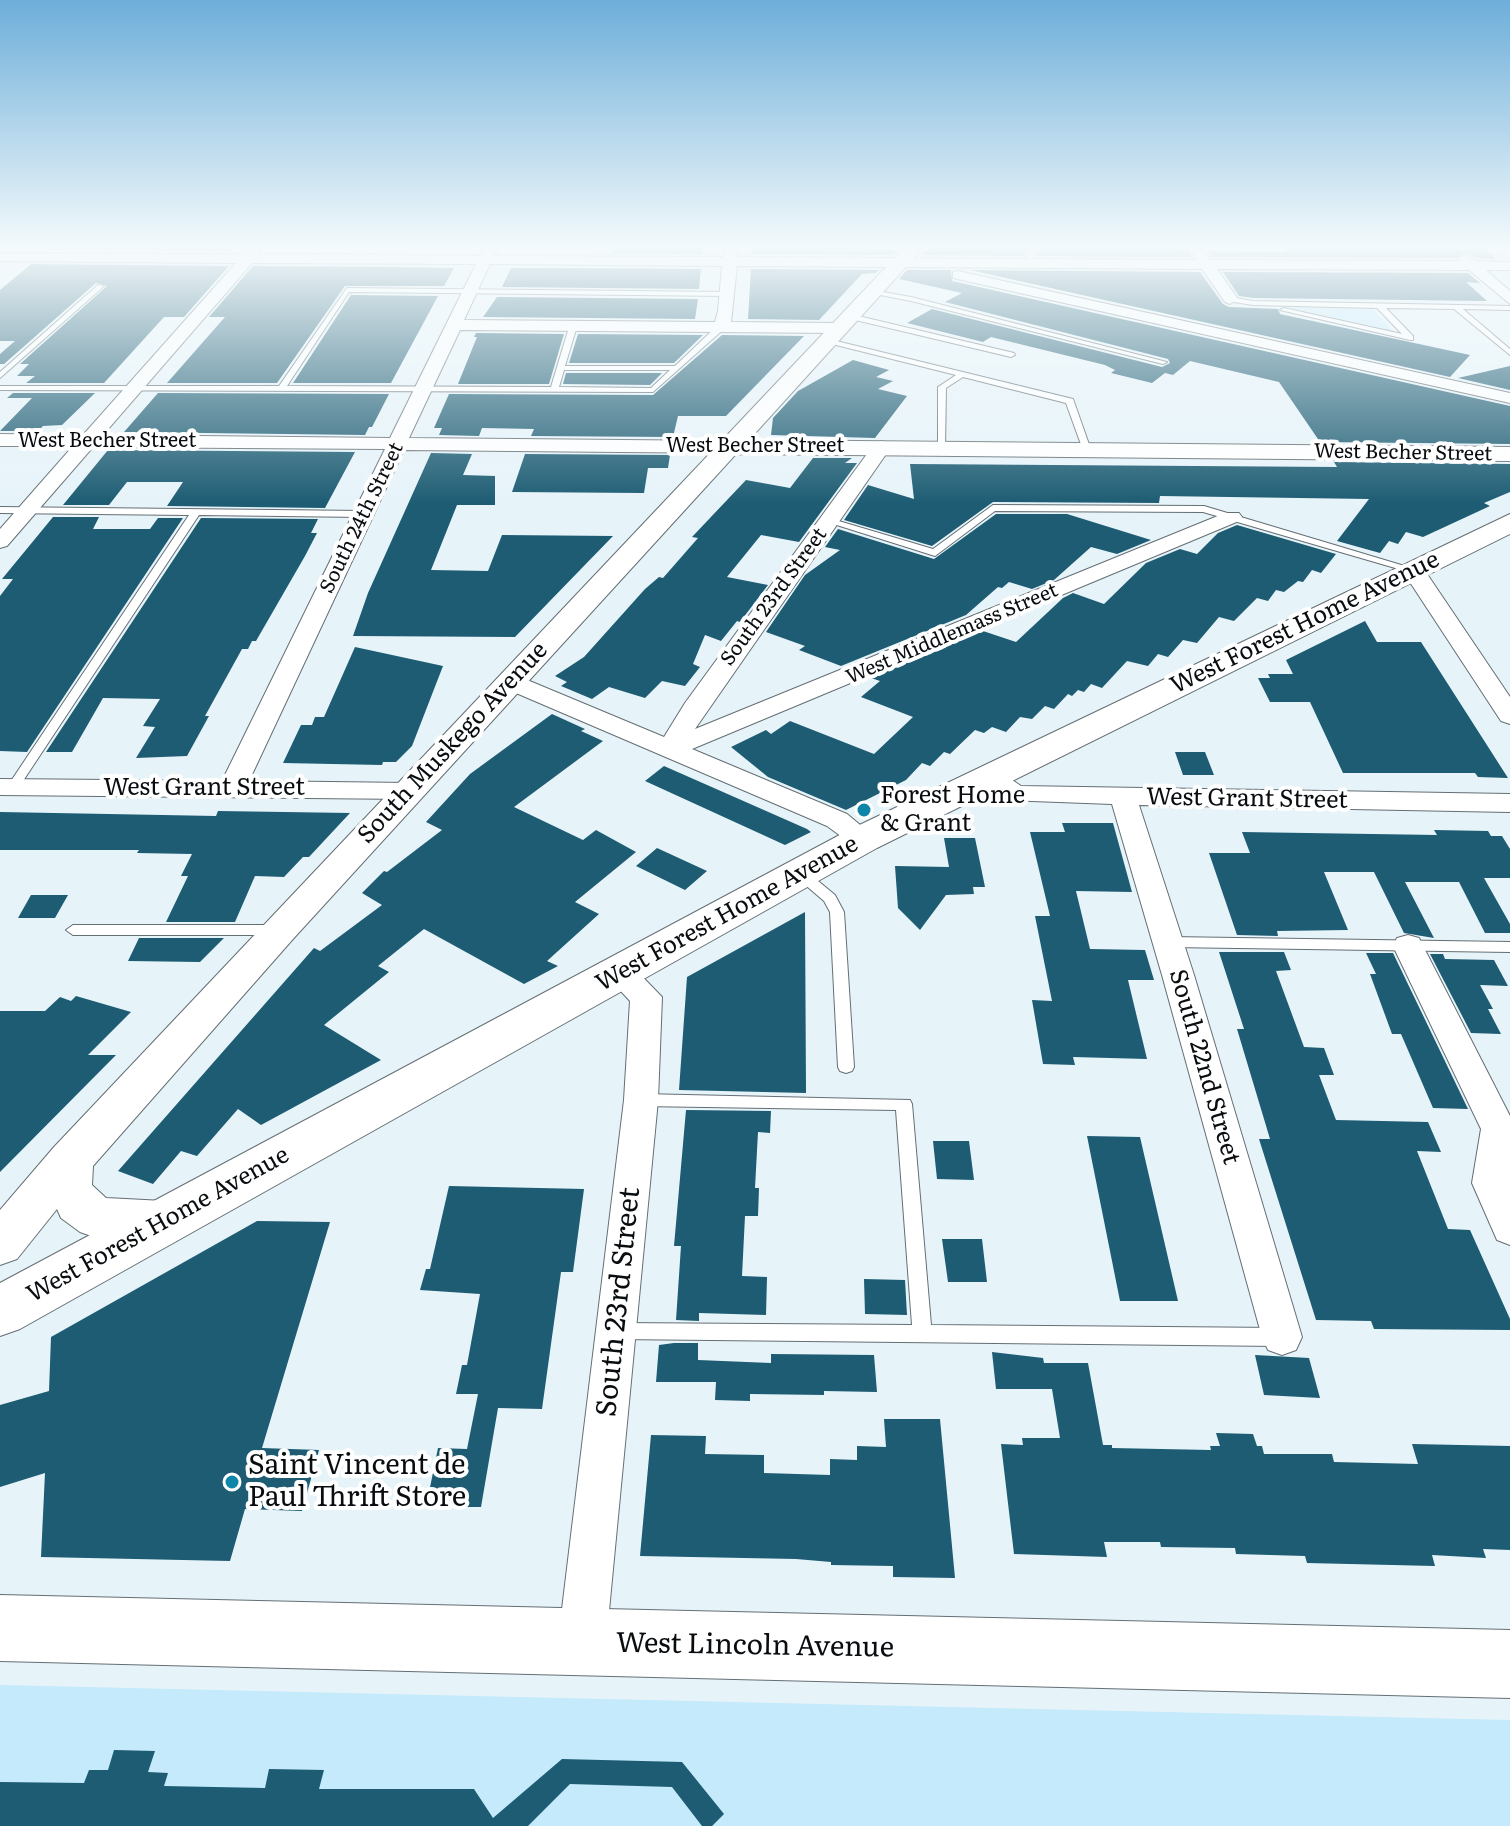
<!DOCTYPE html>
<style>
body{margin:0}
canvas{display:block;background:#e6f3f9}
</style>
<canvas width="1510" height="1826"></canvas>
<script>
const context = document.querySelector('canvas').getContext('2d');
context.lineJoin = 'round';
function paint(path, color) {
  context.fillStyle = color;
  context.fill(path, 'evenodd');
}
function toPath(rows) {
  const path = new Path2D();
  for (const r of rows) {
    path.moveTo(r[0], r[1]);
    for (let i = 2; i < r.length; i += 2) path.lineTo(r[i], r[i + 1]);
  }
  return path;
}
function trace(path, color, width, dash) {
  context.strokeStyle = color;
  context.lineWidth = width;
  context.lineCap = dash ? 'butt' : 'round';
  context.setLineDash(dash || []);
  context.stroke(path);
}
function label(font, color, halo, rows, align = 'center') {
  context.font = font + ' Literata,serif';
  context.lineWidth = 8;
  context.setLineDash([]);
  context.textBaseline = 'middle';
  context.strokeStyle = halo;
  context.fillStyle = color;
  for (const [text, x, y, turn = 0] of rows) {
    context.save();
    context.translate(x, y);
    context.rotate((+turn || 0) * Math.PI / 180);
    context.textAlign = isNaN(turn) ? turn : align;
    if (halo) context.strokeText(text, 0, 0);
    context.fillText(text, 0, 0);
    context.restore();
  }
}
paint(toPath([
 [1285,307,1372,308,1393,331],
 [0,1685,1510,1720,1510,1826,0,1826]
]), '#c4eafb');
paint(toPath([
 [49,248,228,248,234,251,47,250],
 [612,248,703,248,703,254,611,254],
 [753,248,843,248,898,250,893,255,752,254],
 [930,248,1027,248,1024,256,921,255],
 [1040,248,1167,248,1190,251,1191,257,1036,256],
 [1284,248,1484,248,1496,259,1477,258,1465,253,1458,258,1213,257,1209,251,1287,252],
 [31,264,229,266,184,317,164,317,104,383,26,383,35,376,17,376,29,364,20,364,107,286,96,283,4,364,0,364,0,354,15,341,0,341,0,290],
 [253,266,393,267,454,268,444,286,345,286,277,383,167,383,225,317,209,317],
 [511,268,550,268,701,269,699,289,502,287],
 [751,269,879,270,876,273,862,274,819,320,748,319],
 [907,270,951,270,952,281,1510,406,1510,444,1320,442,1279,382,1190,361,1173,375,1165,373,1152,383,1111,373,1115,370,1105,365,991,337,983,342,907,323,932,309,1162,367,1170,363,1168,359,945,302,962,293,899,279],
 [970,270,1200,272,1223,304,1229,307,1278,309,1280,314,1470,355,1450,377],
 [1223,272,1468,273,1480,283,1466,282,1487,301,1253,298,1239,296],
 [351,295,438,296,391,383,293,383],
 [497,297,698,299,695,319,483,317],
 [476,333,564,334,549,384,458,384,477,337,474,337],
 [578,334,703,335,674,363,569,363],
 [722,335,804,336,726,416,678,416,673,437,531,436,534,429,482,428,479,436,439,435,442,428,434,428,449,394,653,395],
 [853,360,889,370,876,377,893,381,878,389,907,396,875,438,771,435,773,418,798,391],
 [1510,366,1510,390,1458,378],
 [566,373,662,373,650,385,563,384],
 [13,393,95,393,62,425,43,426,38,431,0,431,32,398,7,398],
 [158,393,389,394,372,427,369,427,365,435,124,432],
 [108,450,355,452,325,508,167,506,183,482,127,482,109,505,63,505],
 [431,453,472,454,463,475,495,476,495,505,457,505,431,570,488,571,502,535,613,536,515,637,353,636,368,593],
 [525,454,670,455,668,468,648,468,644,493,512,492],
 [813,458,852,458,845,463,857,463,799,542,761,535,727,577,768,585,740,622,737,621,721,641,705,635,693,664,700,667,685,686,662,681,645,698,609,687,592,699,561,686,567,682,555,676,584,657,645,589,659,577,663,578,698,538,692,537,746,480,790,488],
 [1334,462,1510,464,1510,492,1484,503,1490,506,1423,537,1406,532,1398,544,1389,541,1380,553,1337,541,1369,499,1160,496,1159,503,993,502,932,546,844,520,868,485,914,499,910,464,1337,467],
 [996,514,1067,514,1151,540,1117,554,1091,547,1054,580,1032,589,1009,582,1002,588,998,587,966,615,841,666,799,650,805,646,766,632,805,575,840,550,825,547,838,529,934,559],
 [53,517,99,517,93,529,150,529,158,518,183,518,27,752,0,751,0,596,13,579,2,579],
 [201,518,318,519,311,533,317,533,305,556,256,641,252,641,248,649,242,649,205,716,209,716,187,756,136,758,155,727,143,726,160,699,103,698,72,752,46,752],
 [1237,525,1336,554,1321,573,1312,570,1303,582,1298,581,1284,592,1276,590,1268,601,1257,598,1234,621,1219,617,1197,643,1183,640,1168,657,1158,654,1148,666,1127,661,1102,688,1091,684,1084,692,1078,690,1072,696,1068,694,1054,709,1045,706,1032,719,1020,717,1006,732,992,727,984,733,975,730,950,754,944,752,930,766,922,763,906,780,846,810,768,777,731,747,766,730,771,734,790,721,874,754,913,717,861,697,880,681,871,678,983,631,1016,642,1063,598,1073,593,1104,604,1146,563,1180,549,1197,554,1218,533],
 [1365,621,1377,642,1421,642,1508,778,1478,777,1475,773,1343,773,1310,702,1270,702,1258,678,1270,678,1268,674,1293,674,1286,660],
 [355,647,443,666,412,746,396,762,383,762,382,765,283,763,301,725,312,725,315,717,324,717],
 [552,714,585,729,581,731,603,741,514,807,583,840,596,830,636,852,575,902,599,914,547,961,558,966,524,984,424,929,378,966,389,972,324,1025,381,1060,261,1125,238,1109,197,1156,181,1151,153,1184,118,1171,314,948,320,951,382,905,362,893,384,871,387,872,442,830,426,822,470,774],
 [1175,752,1205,752,1214,775,1183,775],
 [664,766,807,829,811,832,785,845,645,781],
 [218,811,350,813,309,857,303,857,284,877,255,876,235,922,166,922,188,876,181,876,192,854,137,853,139,850,0,850,0,812,216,816],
 [1062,823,1113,823,1132,892,1076,891,1090,949,1145,950,1154,980,1128,980,1147,1059,1073,1057,1075,1065,1043,1064,1032,1000,1052,1001,1035,916,1050,916,1030,832,1065,832],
 [1434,830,1488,831,1491,836,1502,836,1510,849,1510,878,1484,878,1510,924,1510,933,1485,933,1459,882,1405,882,1434,938,1404,933,1374,872,1324,872,1348,930,1277,931,1278,936,1237,935,1209,853,1250,853,1242,832,1437,835],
 [944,838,975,838,985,887,973,887,974,894,946,895,920,930,898,908,895,866,949,867],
 [657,848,707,871,685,890,636,866],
 [31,895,68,895,55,918,18,918],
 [805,912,806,1093,679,1090,687,977],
 [139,938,224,938,200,962,128,961],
 [1219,952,1284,952,1291,970,1276,971,1304,1047,1324,1048,1334,1075,1319,1075,1336,1120,1428,1122,1441,1152,1417,1151,1448,1229,1470,1230,1510,1319,1510,1330,1374,1329,1371,1321,1316,1320,1259,1139,1270,1139,1237,1029,1244,1029],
 [1366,953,1393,953,1468,1109,1433,1108,1401,1034,1392,1034,1370,974,1376,974],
 [1430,954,1443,954,1445,959,1494,960,1508,986,1480,985,1493,1009,1488,1009,1501,1034,1471,1033],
 [76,996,131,1012,88,1055,116,1055,0,1172,0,1011,45,1011,60,997,71,1001],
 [686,1110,771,1111,770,1133,758,1132,755,1188,759,1188,758,1216,745,1216,742,1276,767,1277,766,1315,699,1313,699,1321,676,1320,681,1246,674,1246],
 [1087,1136,1140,1137,1178,1301,1120,1301],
 [933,1141,969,1141,974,1180,937,1179],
 [449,1186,584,1189,573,1272,561,1272,542,1409,498,1408,481,1507,426,1507,438,1448,467,1449,478,1394,456,1394,462,1365,467,1365,480,1294,420,1290,426,1269,430,1269],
 [257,1221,330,1222,262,1448,319,1450,302,1511,245,1509,230,1561,41,1557,45,1473,0,1487,0,1405,49,1391,51,1337],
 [942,1239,982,1239,987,1282,948,1282],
 [864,1279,905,1280,907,1315,865,1314],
 [674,1343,698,1343,698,1360,771,1363,771,1354,874,1355,877,1392,824,1391,824,1395,750,1394,750,1401,715,1400,716,1382,656,1382,659,1345],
 [992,1352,1043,1358,1044,1363,1088,1363,1103,1445,1112,1445,1112,1448,1211,1450,1210,1446,1220,1446,1216,1433,1253,1434,1257,1446,1262,1446,1264,1454,1332,1454,1334,1462,1418,1464,1412,1444,1510,1446,1510,1550,1483,1549,1486,1558,1432,1555,1435,1566,1307,1563,1305,1556,1236,1554,1235,1548,1161,1547,1160,1542,1104,1542,1107,1557,1014,1554,1001,1444,1023,1445,1022,1438,1060,1438,1052,1389,996,1389],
 [1255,1355,1309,1358,1320,1398,1264,1395],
 [884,1419,940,1419,955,1578,893,1577,893,1566,831,1565,831,1562,796,1559,640,1556,651,1435,706,1436,705,1454,764,1455,764,1473,830,1475,830,1459,857,1460,857,1446,886,1447],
 [114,1750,155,1751,148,1772,168,1773,164,1786,265,1788,269,1769,324,1770,319,1789,474,1789,493,1818,562,1759,682,1762,724,1814,712,1826,702,1826,672,1787,570,1784,528,1826,0,1826,0,1782,84,1783,89,1770,108,1770]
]), '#1d5c73');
const service = toPath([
 [1031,248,1037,248,1033,256,1036,265,1032,265,1027,256,1031,248],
 [98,285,104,286,0,378,0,372,98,285],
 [347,288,728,292,732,294,728,296,349,292,287,386,551,387,570,324,577,326,565,366,675,366,719,324,725,324,725,328,653,392,0,390,0,386,279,386,347,288],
 [564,370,670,370,651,388,559,387,564,370],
 [872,290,911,297,1167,362,1163,364,911,301,870,293,872,290],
 [1230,297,1253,301,1510,306,1510,310,1463,309,1510,349,1510,355,1454,309,1386,308,1413,336,1413,340,1410,340,1280,310,1284,308,1402,334,1377,308,1253,305,1227,301,1230,297],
 [850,314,1014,353,1015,355,1011,357,847,318,847,314,850,314],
 [824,338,1073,399,1091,450,1087,453,1083,450,1066,403,963,377,946,388,945,448,938,450,938,387,956,375,824,342,824,338],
 [993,505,1204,506,1418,570,1409,572,1203,512,995,511,935,556,824,521,832,519,933,549,993,505],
 [0,507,364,511,369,514,364,517,199,515,19,787,13,791,7,787,189,515,0,513,0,507],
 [801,870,806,871,835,895,844,912,854,1067,852,1071,846,1073,840,1071,838,1067,830,912,824,901,796,877,794,874,796,871,801,870],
 [73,925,279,925,286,930,279,935,73,935,66,930,73,925],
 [1169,937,1510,942,1510,952,1169,947,1162,942,1169,937],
 [641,1094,910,1100,912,1104,931,1325,1280,1328,1287,1331,1289,1337,1287,1343,1280,1346,616,1339,609,1337,607,1331,609,1325,616,1323,912,1325,896,1110,641,1106,635,1104,633,1100,635,1096,641,1094]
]);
const minor = toPath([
 [249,248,261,248,259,254,480,256,484,248,498,248,494,256,723,257,724,248,738,248,737,257,1196,260,1192,253,1199,249,1204,250,1211,260,1460,261,1461,257,1466,256,1476,261,1510,262,1510,270,1486,270,1510,291,1510,304,1469,270,1217,269,1238,299,1230,304,1225,302,1202,269,737,266,731,322,838,323,846,328,838,333,460,330,409,438,730,441,739,447,730,453,404,450,249,781,409,783,419,785,423,791,419,797,409,799,0,795,0,779,222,781,385,449,93,447,7,546,0,548,0,529,73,446,0,446,0,434,83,435,236,263,0,261,0,253,244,254,249,248],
 [252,263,476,264,390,438,103,435,252,263],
 [490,264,722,266,718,311,715,322,464,320,490,264],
 [958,271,1510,393,1510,403,953,278,953,272,958,271],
 [882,441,891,447,695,729,1225,513,1239,513,1242,517,1239,521,692,749,847,814,877,839,873,845,863,848,853,845,827,826,502,687,499,682,502,677,520,677,664,737,685,703,875,443,882,441],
 [1413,563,1421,565,1510,697,1510,724,1501,721,1402,570,1413,563],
 [990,769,999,771,1021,786,1510,794,1510,812,1139,805,1194,975,1302,1337,1296,1350,1282,1355,1268,1350,1262,1337,1162,975,1112,804,1005,800,977,777,981,771,990,769],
 [1408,935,1419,938,1423,946,1510,1116,1510,1245,1497,1240,1472,1183,1481,1129,1393,946,1397,938,1408,935],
 [620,962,631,965,662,997,658,1100,606,1642,599,1659,582,1666,565,1659,558,1642,624,1100,630,1001,604,973,609,965,620,962]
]);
const tertiary = toPath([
 [904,248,923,248,749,440,1510,447,1510,461,736,454,293,939,93,1166,92,1185,106,1198,164,1201,181,1207,188,1221,181,1235,164,1241,97,1238,80,1232,61,1218,57,1209,17,1259,0,1265,0,1210,54,1147,904,248]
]);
const secondary = toPath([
 [1510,514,1510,534,877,848,20,1329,0,1336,0,1283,849,830,1510,514],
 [0,1595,1510,1630,1510,1698,0,1661,0,1595]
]);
trace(service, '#646f74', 2);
trace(minor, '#646f74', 2);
trace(tertiary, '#646f74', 2);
trace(secondary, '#646f74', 2);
paint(service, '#fff');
paint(minor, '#fff');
paint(tertiary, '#fff');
paint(secondary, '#fff');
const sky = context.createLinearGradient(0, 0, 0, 504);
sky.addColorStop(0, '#6daeda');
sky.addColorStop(0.49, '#f4fafc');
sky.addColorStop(1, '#f4fafc00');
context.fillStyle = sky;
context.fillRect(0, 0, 1510, 504);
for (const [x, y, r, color] of [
 [864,810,8,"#0e86aa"],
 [232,1482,8,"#0e86aa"]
]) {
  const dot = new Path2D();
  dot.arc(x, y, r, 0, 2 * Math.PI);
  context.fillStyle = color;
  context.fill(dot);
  trace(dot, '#fff', 3);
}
label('20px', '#090d0f', '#fff', [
 ["West Becher Street",107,441],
 ["West Becher Street",755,446],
 ["West Becher Street",1403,453,1],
 ["South 24th Street",362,518,-64],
 ["South 23rd Street",774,597,-54],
 ["West Middlemass Street",952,634,-23]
]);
label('24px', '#090d0f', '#fff', [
 ["West Forest Home Avenue",1305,623,-26],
 ["South Muskego Avenue",453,743,-47],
 ["West Grant Street",204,788],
 ["West Grant Street",1247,799,1],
 ["West Forest Home Avenue",727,914,-29],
 ["South 22nd Street",1204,1067,74],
 ["West Forest Home Avenue",158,1225,-29]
]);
label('24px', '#090d0f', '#fff', [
 ["Forest Home",880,796],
 ["& Grant",880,824]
], 'left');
label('28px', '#090d0f', '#fff', [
 ["South 23rd Street",619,1302,-84],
 ["West Lincoln Avenue",755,1646,1]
]);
label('28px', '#090d0f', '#fff', [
 ["Saint Vincent de",248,1466],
 ["Paul Thrift Store",248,1498]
], 'left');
</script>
